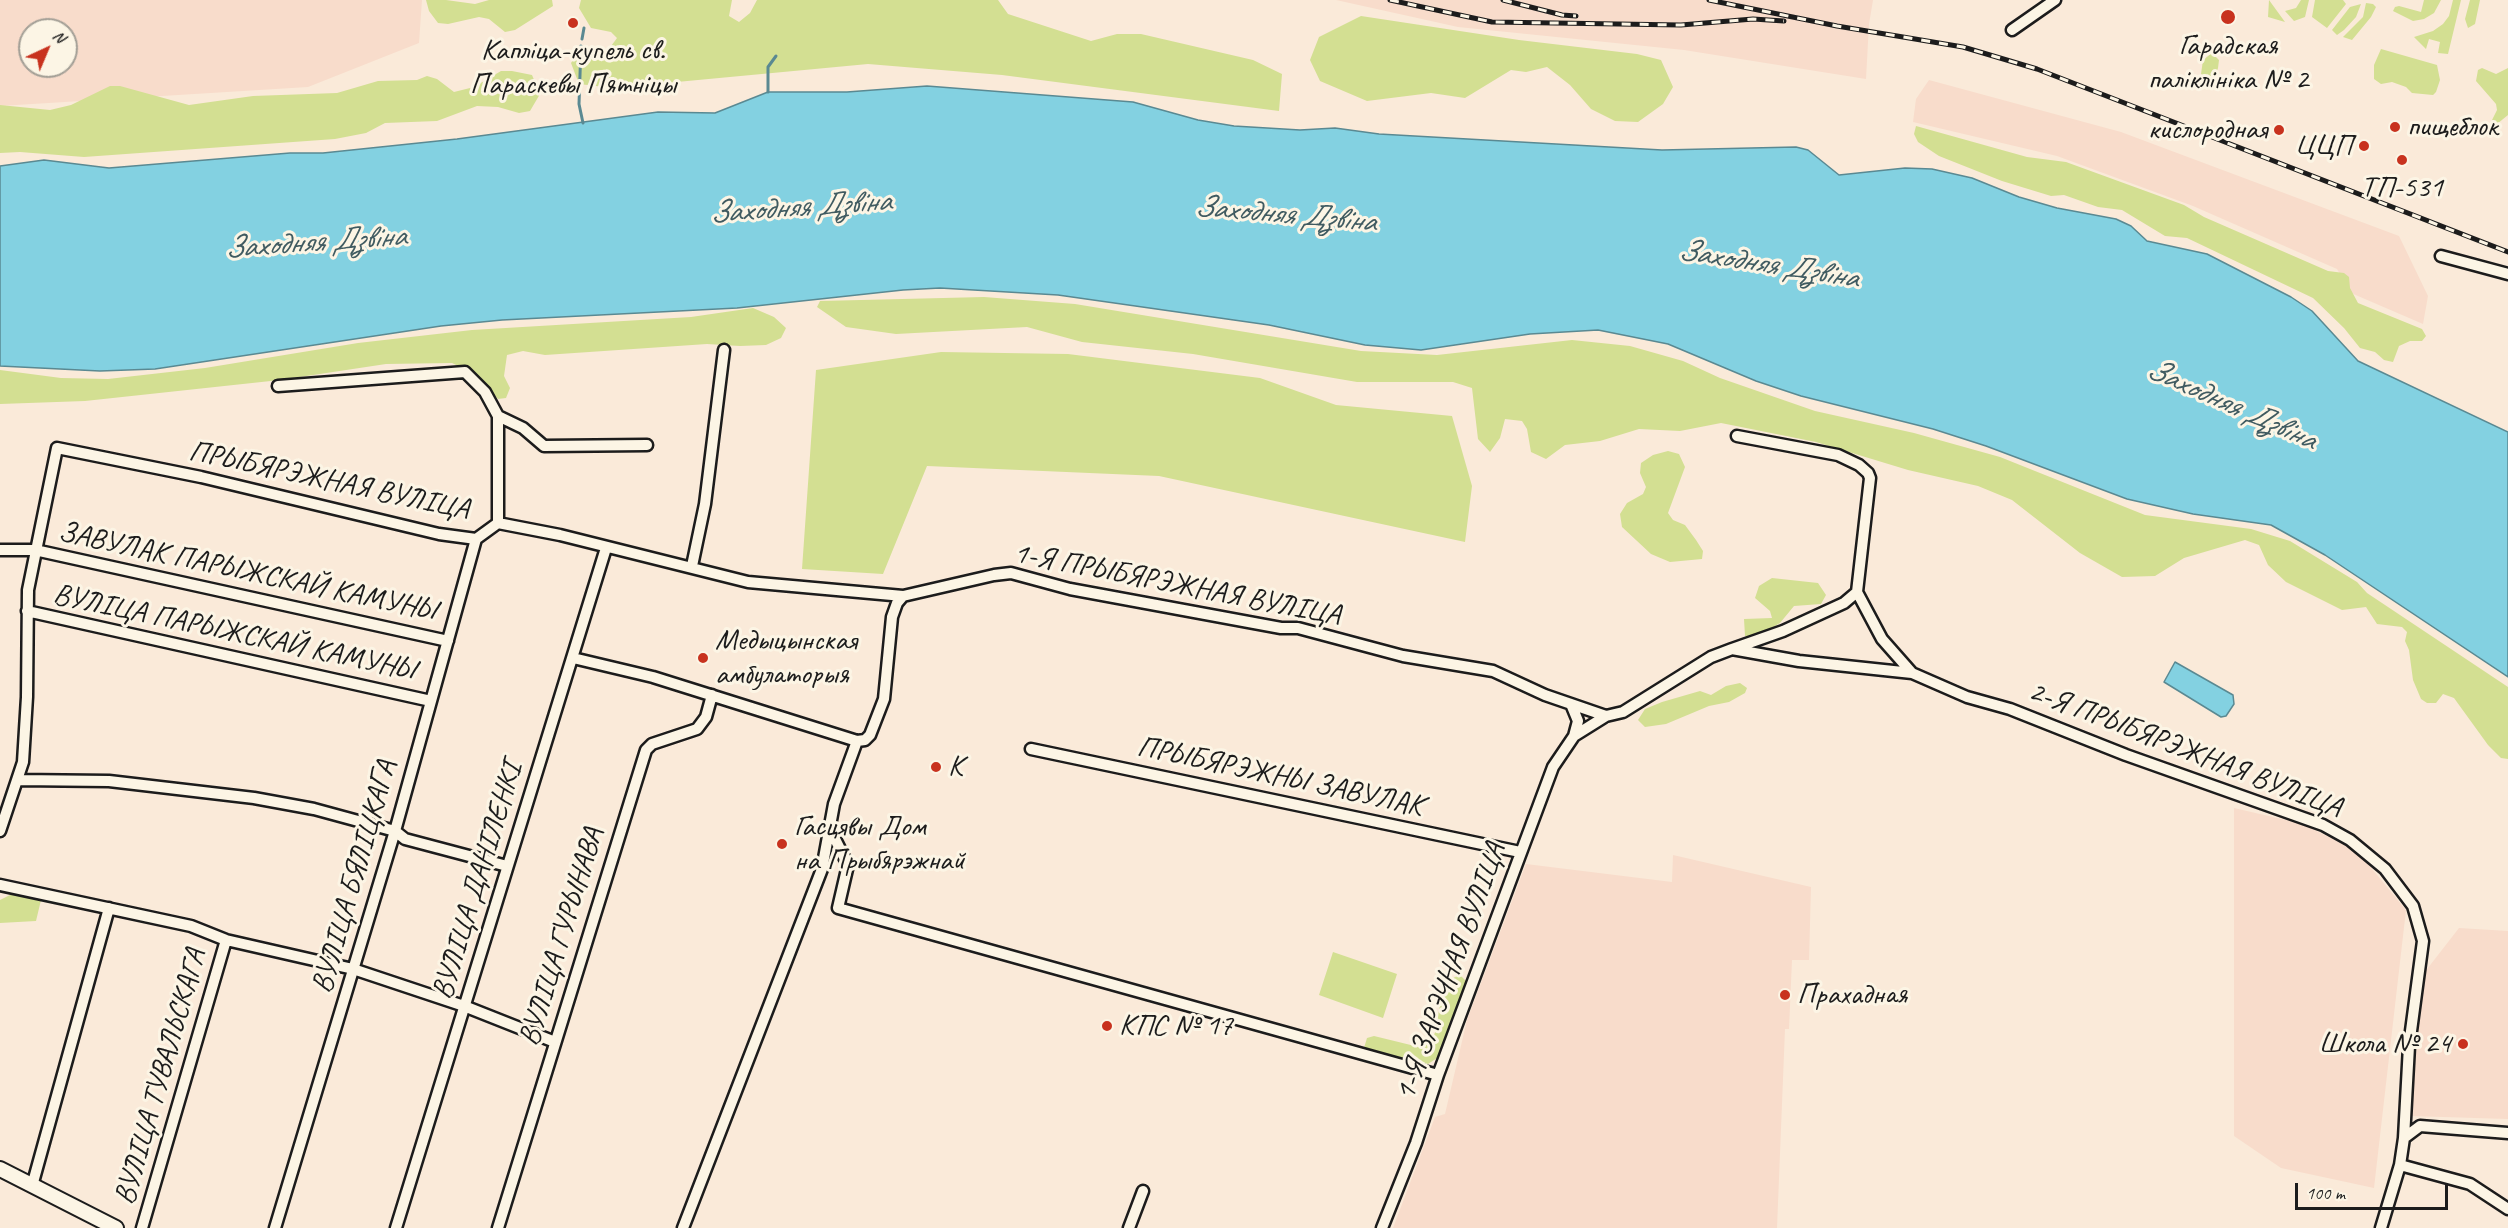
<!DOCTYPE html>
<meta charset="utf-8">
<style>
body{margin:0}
#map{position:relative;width:2508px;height:1228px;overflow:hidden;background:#faead9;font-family:Caveat,sans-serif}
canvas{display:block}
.north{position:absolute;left:18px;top:18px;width:60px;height:60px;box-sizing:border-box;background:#fcf5e5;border:2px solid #a29e95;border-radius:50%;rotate:44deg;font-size:16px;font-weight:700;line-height:24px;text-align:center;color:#1c1c1c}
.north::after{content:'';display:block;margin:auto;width:21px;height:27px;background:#c8321e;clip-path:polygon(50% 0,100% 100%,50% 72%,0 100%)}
.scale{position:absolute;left:2295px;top:1183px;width:153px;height:27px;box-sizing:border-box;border:3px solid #1c1c1c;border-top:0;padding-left:8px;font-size:18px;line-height:21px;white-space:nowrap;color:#1c1c1c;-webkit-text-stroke:4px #fcf5e5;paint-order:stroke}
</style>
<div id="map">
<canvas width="2508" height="1228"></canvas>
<div class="north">N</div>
<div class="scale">100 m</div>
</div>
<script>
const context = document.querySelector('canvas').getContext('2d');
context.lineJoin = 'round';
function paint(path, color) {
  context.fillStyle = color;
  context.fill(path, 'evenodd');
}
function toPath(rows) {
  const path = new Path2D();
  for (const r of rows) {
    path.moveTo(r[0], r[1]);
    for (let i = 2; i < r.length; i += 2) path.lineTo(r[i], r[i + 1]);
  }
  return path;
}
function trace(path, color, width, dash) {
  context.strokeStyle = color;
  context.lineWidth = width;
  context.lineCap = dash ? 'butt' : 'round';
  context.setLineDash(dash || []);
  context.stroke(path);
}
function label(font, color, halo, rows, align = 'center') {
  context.font = font + ' Caveat,sans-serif';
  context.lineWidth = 6;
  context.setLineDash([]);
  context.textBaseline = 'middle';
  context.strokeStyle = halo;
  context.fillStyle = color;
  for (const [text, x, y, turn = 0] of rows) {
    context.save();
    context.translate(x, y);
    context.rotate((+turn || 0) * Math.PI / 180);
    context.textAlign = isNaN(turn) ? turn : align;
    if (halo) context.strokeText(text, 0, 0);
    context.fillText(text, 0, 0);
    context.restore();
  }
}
paint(toPath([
 [0,0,422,0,419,43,308,87,0,106],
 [30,30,66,30,66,66,30,66],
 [1336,0,1873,0,1869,24,1866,79,1684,50,1458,27],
 [1929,80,2121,132,2399,236,2428,296,2423,324,2351,293,2337,269,2193,206,2057,156,1913,122,1916,99],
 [2234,808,2303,824,2358,852,2406,910,2374,1188,2281,1168,2234,1136],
 [1673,855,1811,887,1809,960,1792,960,1789,1029,1785,1029,1777,1228,1393,1228,1435,1117,1445,1114,1467,1020,1526,864,1672,882],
 [2459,928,2508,931,2508,1119,2410,1116,2424,973]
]), '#f8dccb');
paint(toPath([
 [446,0,475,4,489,0,552,0,553,6,515,30,505,32,489,19,479,17,448,24,438,23,429,11,426,0],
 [581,0,732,0,729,16,739,22,750,13,757,0,998,0,1008,14,1091,41,1117,34,1141,34,1253,60,1282,74,1279,111,1002,75,868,64,613,88,579,84,571,63,582,48,606,53,617,38,611,32,591,28,579,8],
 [2269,0,2285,22,2268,17],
 [2301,0,2309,0,2305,17,2294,21,2285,11,2296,8],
 [2315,0,2343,0,2346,4,2327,28,2312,17],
 [2424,0,2441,0,2434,13,2424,19,2413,21,2393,11,2395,7,2399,6,2421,12],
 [2453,0,2461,0,2448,54,2438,53,2440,42,2429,39,2426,49,2414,37,2433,31,2443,24,2449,16],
 [2470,0,2480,0,2475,24,2468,28,2465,19],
 [2366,3,2373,4,2376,7,2371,17,2352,40,2343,37,2363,17],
 [2361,4,2356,17,2344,30,2337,35,2332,30,2350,7],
 [1361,16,1519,40,1637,54,1661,60,1673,87,1663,104,1638,122,1615,121,1591,109,1570,85,1547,67,1526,72,1511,70,1465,98,1431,93,1367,101,1320,81,1310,60,1319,37],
 [2381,49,2437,65,2440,80,2436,92,2433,95,2412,93,2406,87,2392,82,2381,84,2374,79,2374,65],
 [2212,53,2219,60,2218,68,2214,80,2208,80,2201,74,2203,60],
 [2482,68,2496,74,2508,68,2508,115,2497,124,2492,120,2497,110,2496,104,2476,81,2478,70],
 [501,71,512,71,532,75,540,94,530,111,519,113,498,107,477,106,437,121,385,123,366,133,335,139,84,157,20,152,0,153,0,105,50,110,71,105,110,86,120,86,189,105,253,96,337,93,378,81,417,80,427,76,437,79,454,92,474,87],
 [1916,126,2027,157,2066,162,2184,205,2204,217,2328,271,2344,273,2349,277,2350,288,2358,303,2422,329,2426,336,2422,341,2410,341,2399,346,2393,362,2384,360,2375,352,2360,348,2344,328,2313,298,2187,238,2165,236,2122,210,2098,207,2064,195,2051,196,2002,181,1939,156,1918,142,1914,134],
 [984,297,1075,304,1361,351,1437,355,1572,340,1630,346,1683,361,1720,378,1815,411,1914,433,2000,457,2145,515,2251,529,2290,541,2357,582,2367,593,2508,687,2508,759,2501,758,2488,745,2454,698,2443,694,2436,703,2427,703,2421,699,2413,680,2409,650,2405,641,2407,632,2402,627,2377,624,2366,607,2342,610,2286,582,2268,565,2259,545,2245,540,2184,558,2155,576,2122,577,2080,553,2012,500,1978,486,1908,470,1816,442,1721,423,1680,431,1639,429,1600,441,1565,445,1546,459,1531,452,1527,429,1522,421,1505,419,1500,438,1490,452,1478,439,1472,388,1453,382,1357,382,1193,354,1082,342,1027,327,896,334,846,327,817,307,820,301],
 [753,308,774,317,786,328,781,338,766,345,740,346,707,344,545,355,523,351,507,355,504,376,510,388,506,398,498,399,473,373,452,363,386,364,280,380,85,401,0,404,0,370,61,378,108,379,205,368,358,343,472,330,691,317],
 [941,352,1068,354,1260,378,1336,405,1452,416,1472,486,1465,542,1159,476,927,466,883,574,802,569,816,370],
 [1668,451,1679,454,1685,467,1668,513,1673,520,1685,525,1696,540,1703,551,1702,559,1670,562,1651,554,1622,527,1620,514,1627,503,1643,494,1646,487,1640,473,1641,463,1653,455],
 [1772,578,1818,583,1826,595,1821,604,1794,606,1780,623,1758,636,1745,636,1744,619,1772,618,1770,611,1755,598,1759,586],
 [1740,683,1747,688,1745,693,1729,702,1709,706,1666,724,1645,727,1638,720,1645,709,1662,702,1700,691,1711,695,1726,686],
 [16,892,38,894,41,900,36,921,0,923,0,900],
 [1333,952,1397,974,1383,1018,1319,995],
 [1460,975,1466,981,1453,1025,1437,1058,1428,1064,1364,1048,1367,1038,1374,1036,1423,1048,1435,1033,1443,988,1453,978]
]), '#d3df92');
const water = toPath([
 [927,86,1133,102,1198,120,1234,126,1300,130,1335,128,1379,134,1662,150,1796,147,1808,150,1839,175,1905,168,1932,169,1972,178,2019,197,2057,208,2116,219,2131,226,2147,241,2207,254,2291,297,2312,311,2358,361,2508,432,2508,677,2325,555,2271,525,2193,514,2127,499,1986,446,1933,429,1801,396,1756,381,1668,344,1598,330,1530,334,1421,350,1365,345,1269,325,1058,295,940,288,903,290,737,308,502,320,441,326,155,369,100,371,0,366,0,166,44,160,109,168,290,153,323,153,457,139,658,112,715,113,768,92,847,92,927,86],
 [2175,662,2233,695,2234,704,2226,716,2221,717,2164,682,2175,662]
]);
paint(water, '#83d1e1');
trace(water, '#5a8992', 1.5);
trace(toPath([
 [582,39,584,28],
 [581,46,579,104,583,123],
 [768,92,768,67,776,56]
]), '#5a8992', 3);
const minor = toPath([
 [2012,30,2055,0],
 [2441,256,2508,274],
 [278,386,465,372,485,392,498,416,523,428,544,446,647,445],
 [498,416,498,523],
 [0,550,35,550,448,641],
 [692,566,705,504,724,350],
 [1857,592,1882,639,1912,673],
 [27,611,431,701],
 [1732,649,1783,631,1844,603,1857,592,1870,478,1868,473,1859,465,1838,455,1737,436],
 [573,658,653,677,857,741],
 [1571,704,1578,721,1574,736],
 [1031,749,1520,852],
 [18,780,109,781,254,798,314,809,395,831,405,839,507,866],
 [830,829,848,865,838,908,1438,1075],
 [0,831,23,762,27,697,28,590,57,448,201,477,439,534,476,539,498,523,560,535,748,582,903,596,994,575,1011,573,1070,589,1281,628,1298,628,1403,656,1493,671,1545,695,1606,716],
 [0,885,191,926,226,940,353,969,464,1006,555,1042],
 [2404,1138,2420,1126,2508,1133],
 [2400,1165,2470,1184,2508,1209],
 [32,1186,109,908],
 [142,1228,226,940],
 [275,1228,395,831,476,539],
 [396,1228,606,548],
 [498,1228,646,750,652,744,697,729,706,717,712,695],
 [683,1228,822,869,834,804,857,741,865,740,870,735,884,699,892,617,897,603,903,596],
 [1129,1228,1143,1191],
 [1382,1228,1416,1143,1438,1075,1553,767,1574,736,1606,716,1623,712,1711,657,1732,649,1799,661,1912,673,1967,697,2010,709,2126,755,2323,825,2350,840,2385,869,2413,906,2423,941,2409,1046,2404,1138,2400,1165,2381,1228]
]);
const tertiary = toPath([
 [0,1169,116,1228]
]);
trace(minor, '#1c1c1c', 15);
trace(tertiary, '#1c1c1c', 18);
trace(minor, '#fcf5e5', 10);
trace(tertiary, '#fcf5e5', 14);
const rail = toPath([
 [1390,0,1492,22,1681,25,1753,19,1784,21],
 [1503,0,1562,15,1576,16],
 [1709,0,1837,26,1963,47,2037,69,2508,252]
]);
trace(rail, '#1c1c1c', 5);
trace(rail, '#fcf5e5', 3, [9]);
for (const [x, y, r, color] of [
 [2228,17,8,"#c8321e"],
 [573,23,6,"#c8321e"],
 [2395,127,6,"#c8321e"],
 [2279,130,6,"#c8321e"],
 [2364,146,6,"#c8321e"],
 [2402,160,6,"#c8321e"],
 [703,658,6,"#c8321e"],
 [936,767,6,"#c8321e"],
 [782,844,6,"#c8321e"],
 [1785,995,6,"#c8321e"],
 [1107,1026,6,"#c8321e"],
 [2463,1044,6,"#c8321e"]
]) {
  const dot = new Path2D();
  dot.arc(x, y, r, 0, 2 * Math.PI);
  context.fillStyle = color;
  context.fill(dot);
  trace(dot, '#fcf5e5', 2);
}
label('30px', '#1c1c1c', '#fcf5e5', [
 ["Гарадская",2228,46,"center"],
 ["паліклініка № 2",2228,80,"center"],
 ["Капліца-купель св.",573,51,"center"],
 ["Параскевы Пятніцы",573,85,"center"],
 ["пищеблок",2407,127],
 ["кислородная",2267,130,"right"],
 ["ЦЦП",2352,146,"right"],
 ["ТП-531",2402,188,"center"],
 ["Медыцынская",715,641],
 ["амбулаторыя",715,675],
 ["К",948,767],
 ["Гасцявы Дом",794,827],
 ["на Прыбярэжнай",794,861],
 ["Прахадная",1797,995],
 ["КПС № 17",1119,1026],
 ["Школа № 24",2451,1044,"right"]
], 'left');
label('30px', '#1c1c1c', '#fcf5e5', [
 ["ПРЫБЯРЭЖНАЯ ВУЛІЦА",329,481,12],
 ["ЗАВУЛАК ПАРЫЖСКАЙ КАМУНЫ",247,572,12],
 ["1-Я ПРЫБЯРЭЖНАЯ ВУЛІЦА",1177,585,11],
 ["ВУЛІЦА ПАРЫЖСКАЙ КАМУНЫ",234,633,12],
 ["2-Я ПРЫБЯРЭЖНАЯ ВУЛІЦА",2185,750,21],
 ["ПРЫБЯРЭЖНЫ ЗАВУЛАК",1280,777,12],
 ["ВУЛІЦА БЯЛІЦКАГА",355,877,-74],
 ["ВУЛІЦА ДАНІЛЕНКІ",478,881,-73],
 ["ВУЛІЦА ГУРЫНАВА",562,937,-73],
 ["1-Я ЗАРЭЧНАЯ ВУЛІЦА",1451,972,-70],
 ["ВУЛІЦА ТУВАЛЬСКАГА",161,1077,-74]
]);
label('italic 32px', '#405b61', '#fcf5e5', [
 ["Заходняя Дзвіна",800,208,-4],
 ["Заходняя Дзвіна",1285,215,5],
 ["Заходняя Дзвіна",315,243,-4],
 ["Заходняя Дзвіна",1768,265,9],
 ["Заходняя Дзвіна",2231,405,24]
]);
</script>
